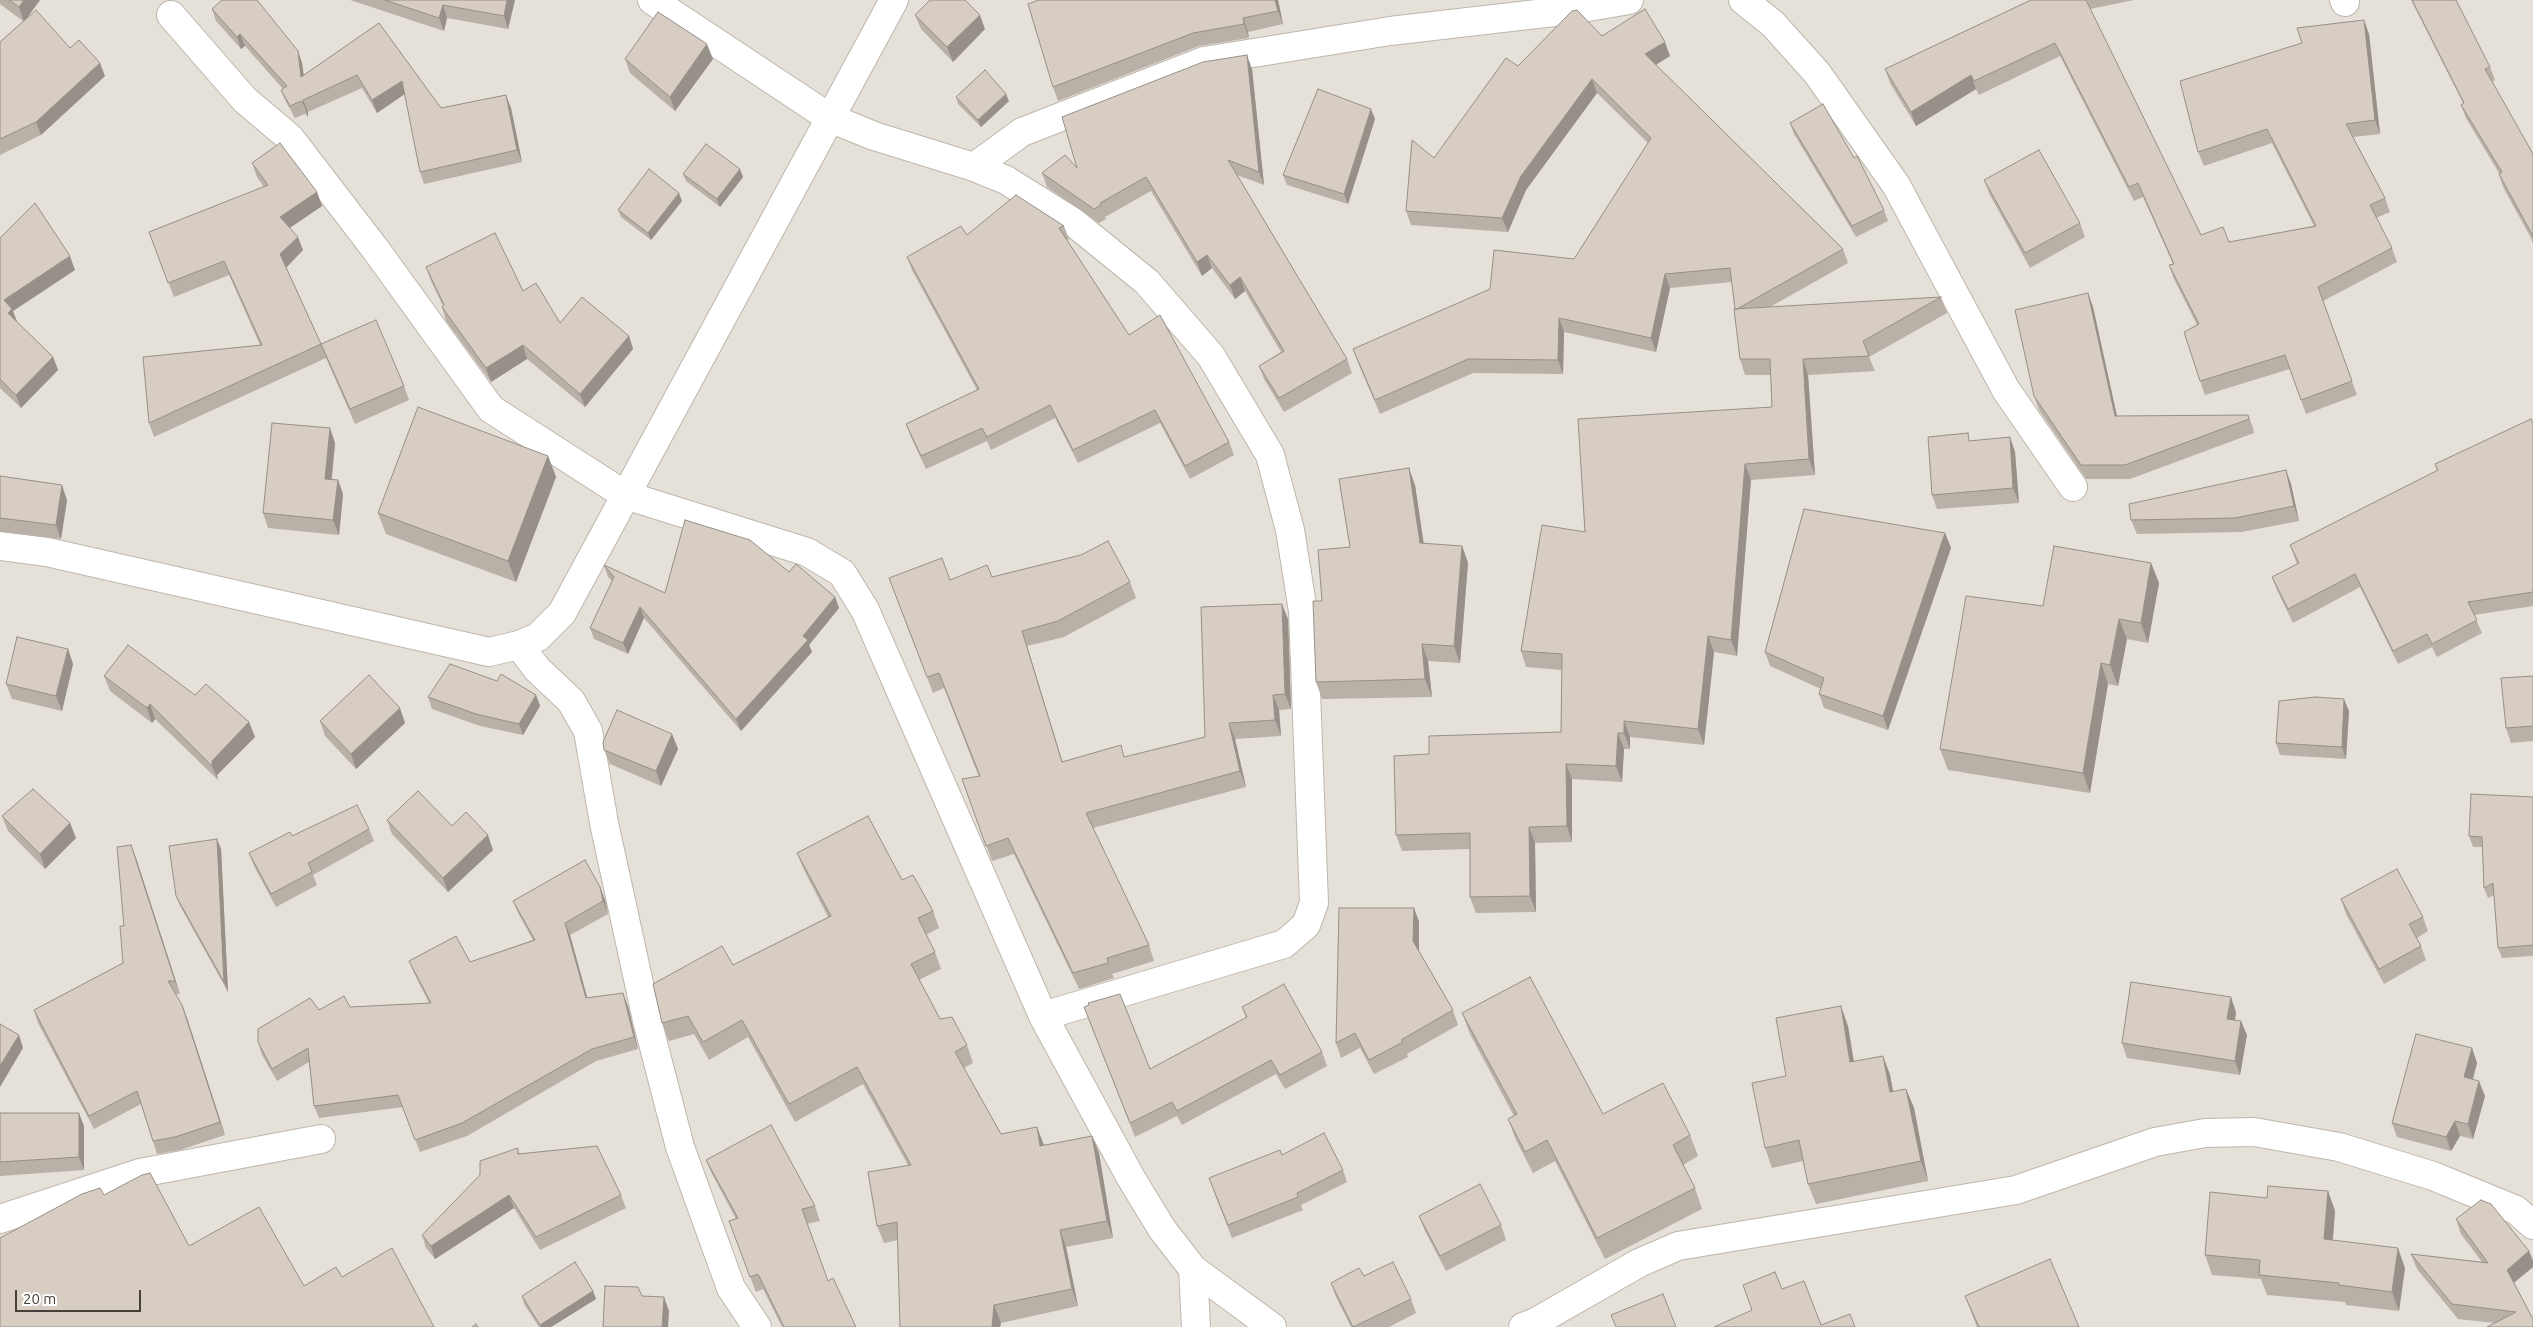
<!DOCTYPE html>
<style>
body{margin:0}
#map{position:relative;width:2533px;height:1327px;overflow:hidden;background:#f3efea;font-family:Ubuntu,sans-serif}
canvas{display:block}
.scale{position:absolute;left:15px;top:1290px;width:126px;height:22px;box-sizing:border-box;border:2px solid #464039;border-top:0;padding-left:6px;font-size:15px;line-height:18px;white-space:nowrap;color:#464039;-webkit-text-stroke:4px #fff;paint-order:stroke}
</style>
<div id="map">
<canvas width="2533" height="1327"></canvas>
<div class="scale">20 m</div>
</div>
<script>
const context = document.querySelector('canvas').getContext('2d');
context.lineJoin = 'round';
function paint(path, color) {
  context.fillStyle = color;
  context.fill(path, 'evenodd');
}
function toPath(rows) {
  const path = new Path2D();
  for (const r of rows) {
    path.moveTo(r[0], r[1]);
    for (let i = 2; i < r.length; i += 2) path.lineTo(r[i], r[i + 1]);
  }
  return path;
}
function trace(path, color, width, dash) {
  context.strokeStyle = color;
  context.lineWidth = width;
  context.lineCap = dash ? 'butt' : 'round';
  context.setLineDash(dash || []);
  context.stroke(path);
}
paint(toPath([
 [0,0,2533,0,2533,1327,0,1327]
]), '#e6e1d8');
const minor = toPath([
 [652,0,830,118,874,136,974,167,1006,180,1073,222,1147,282,1211,356,1270,455,1290,530,1303,611,1314,903,1306,925,1284,944,1043,1016],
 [1743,0,1773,24,1817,73,1896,185,2006,390,2073,487],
 [2344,0,2345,2],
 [171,15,245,100,290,138,376,250,491,409,625,495,807,552,842,573,865,610,1043,1016,1131,1178,1162,1229,1193,1269,1272,1327],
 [974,167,1022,132,1204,61,1390,31,1571,10,1629,0],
 [0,546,47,552,489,652,519,645,538,637,562,613,894,0],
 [519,645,537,669,571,701,588,731,604,823,647,1020,680,1147,731,1288,757,1327],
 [0,1219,140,1173,321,1139],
 [1193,1269,1196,1327],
 [1523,1327,1536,1322,1639,1263,1678,1246,2016,1190,2155,1142,2205,1133,2254,1132,2339,1147,2433,1176,2516,1210,2533,1225]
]);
trace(minor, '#beb6ad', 30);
trace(minor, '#fff', 28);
paint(toPath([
 [0,0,40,0,26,19,70,48,105,76,41,135,0,155,0,42,23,21,0,4],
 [350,0,515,0,508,29,447,18,444,31],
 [1039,0,1278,0,1283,24,1248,32,1249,38,1199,46,1058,101,1053,87],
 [2031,0,2134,0,2090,9,2201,235,2229,242,2314,226,2272,143,2204,166,2198,152,2369,34,2380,134,2353,137,2385,198,2390,212,2376,218,2392,248,2397,262,2323,301,2357,395,2306,414,2290,369,2205,395,2200,381,2197,325,2174,279,2169,265,2173,264,2143,197,2134,201,2060,56,1979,95,1976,89,1916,126,1890,83,1885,69],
 [2411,0,2456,0,2490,67,2495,80,2492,82,2533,154,2533,244,2531,238,2503,187,2499,174,2499,173,2466,118,2461,105,2463,103],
 [212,9,298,51,302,63,304,75,379,23,441,108,511,108,522,162,424,184,420,172,405,94,377,113,362,88,308,112,308,117,305,114,295,118,286,102,281,90,283,89,245,46,241,49,216,21],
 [915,15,985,29,953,62,921,29],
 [1602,36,1670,56,1656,65,1843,249,1848,263,1770,307,1941,297,1947,313,1869,357,1875,371,1808,375,1815,475,1751,480,1737,656,1714,652,1704,745,1630,737,1630,749,1624,749,1622,782,1572,779,1572,842,1535,843,1536,912,1476,913,1470,897,1470,849,1402,851,1396,835,1429,754,1561,732,1562,670,1526,667,1521,651,1585,532,1772,407,1771,375,1745,375,1740,359,1732,282,1670,288,1656,352,1564,332,1563,374,1473,373,1380,414,1358,363,1353,349,1574,259,1648,143,1597,93,1526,190,1508,232,1411,225,1406,211,1434,158],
 [625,59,713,59,675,111,630,73],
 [1252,69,1264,185,1237,175,1347,359,1352,373,1284,412,1264,379,1259,366,1281,352,1245,291,1235,299,1212,268,1202,276,1151,191,1105,217,1106,219,1099,223,1047,187,1042,173,1077,168],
 [956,97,1009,101,981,127,958,104],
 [1375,119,1348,204,1287,185,1283,175],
 [1790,123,1854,158,1884,210,1888,221,1856,237,1794,134],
 [252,163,317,192,322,206,290,228,303,250,286,267,321,344,404,386,409,400,355,424,326,358,154,437,149,423,260,345,229,275,174,297,149,232,264,187,257,177],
 [683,174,743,177,720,207,686,181],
 [1984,180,2080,223,2085,237,2030,268,1990,195],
 [682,201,651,240,621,217,618,210],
 [1064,226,1069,239,1067,240,1129,335,1229,442,1234,455,1190,479,1160,423,1078,463,1055,418,991,450,987,441,926,469,911,437,906,424,977,390,912,270,907,257,967,235],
 [0,238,75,270,13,311,17,322,53,357,58,370,21,408,0,388],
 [426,267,523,291,560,323,629,336,633,349,585,407,527,359,491,382,446,321,442,307,443,306,431,281],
 [2088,293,2093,307,2117,416,2248,415,2254,433,2130,479,2086,479,2039,410,2034,396],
 [2533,423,2533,606,2474,615,2482,633,2437,657,2432,647,2398,664,2360,587,2293,623,2277,590,2272,577,2297,564,2290,545,2437,471,2435,464],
 [2010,437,2015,452,2019,503,1937,509,1932,495,1971,441],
 [335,443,332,479,338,480,343,494,339,535,268,528,263,513],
 [548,456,556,477,516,582,386,534,378,513],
 [2286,470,2291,484,2299,521,2241,532,2137,534,2131,520],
 [0,476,67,500,61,539,0,532],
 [1415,485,1424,544,1462,546,1468,563,1460,663,1428,661,1432,697,1322,699,1316,682,1322,601,1350,547],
 [1945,533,1951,548,1888,730,1824,708,1819,694,1821,689,1770,666,1765,652],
 [2151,563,2159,583,2148,643,2127,639,2118,686,2108,684,2090,793,1948,770,1940,749,2043,606],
 [604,565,665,593,789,572,835,597,839,608,809,645,812,652,741,731,644,618,628,654,594,639,590,628,612,581,608,577],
 [992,577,1130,582,1136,598,1064,637,1027,646,1062,761,1125,757,1205,737,1288,619,1291,709,1279,710,1281,736,1235,739,1246,787,1093,828,1149,945,1154,961,1112,974,1114,978,1079,989,1014,854,992,861,962,779,979,777,944,688,933,693,889,578,950,580],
 [68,649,73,664,62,711,12,699,6,684],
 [104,676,195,695,249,722,255,737,217,775,218,780,155,719,152,723,110,691],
 [2533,676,2533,741,2511,743,2506,728],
 [497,681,536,695,540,706,523,735,480,726,432,709,428,697],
 [2349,711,2346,759,2280,755,2276,743],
 [320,721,405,723,356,769,325,736],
 [672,734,678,749,661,786,610,764,604,750],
 [2533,797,2533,956,2502,958,2498,948,2494,895,2488,898,2484,888,2483,847,2473,847,2469,836],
 [2,816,70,823,76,838,45,869,8,831],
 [387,820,452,826,493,850,448,892,392,834],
 [369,829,374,841,313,875,317,885,276,907,254,866,249,853,292,836],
 [217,839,221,849,228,992,180,906,176,896],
 [797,853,902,880,933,911,939,928,926,935,935,952,941,969,919,980,940,1019,967,1045,973,1063,964,1068,1001,1134,1044,1145,1092,1136,1099,1153,1113,1238,1066,1247,1078,1306,1001,1323,1000,1327,900,1327,898,1240,884,1243,877,1226,908,1165,863,1084,795,1122,748,1037,709,1060,694,1034,669,1041,662,1023,733,965,828,917,804,870],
 [136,858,180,994,176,994,182,1005,187,1018,225,1135,180,1150,157,1154,141,1104,94,1129,38,1023,34,1010,123,963,124,926],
 [600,887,605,900,608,914,570,935,587,998,628,1006,638,1049,596,1061,467,1136,420,1152,403,1107,319,1118,314,1106,309,1062,277,1081,262,1055,258,1042,319,1010,350,1007,429,1003,414,973,409,961,470,962,533,940,518,913,513,901],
 [2341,899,2423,917,2428,931,2417,938,2421,946,2426,960,2384,984,2346,914],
 [1414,908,1419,922,1419,951,1453,1010,1458,1025,1407,1054,1408,1057,1374,1074,1360,1048,1341,1058,1336,1043],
 [1084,1007,1150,1069,1246,1018,1242,1007,1322,1052,1327,1066,1285,1089,1276,1074,1182,1125,1177,1116,1135,1137],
 [2236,1012,2235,1020,2247,1035,2240,1075,2127,1058,2122,1043],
 [1462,1013,1603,1114,1690,1135,1698,1156,1683,1165,1695,1188,1702,1209,1605,1259,1555,1161,1533,1173,1516,1140,1508,1119,1514,1116,1470,1034],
 [1848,1026,1854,1062,1883,1056,1890,1075,1893,1092,1906,1089,1914,1108,1928,1181,1816,1204,1808,1184,1803,1161,1772,1168,1765,1148,1786,1076],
 [2472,1048,2477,1063,2473,1080,2485,1096,2473,1139,2460,1136,2451,1151,2397,1137,2392,1123],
 [0,1113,84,1126,84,1170,0,1176],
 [518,1148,519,1153,621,1195,626,1208,540,1250,514,1208,435,1259,426,1248,422,1235],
 [1282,1155,1343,1170,1347,1182,1301,1205,1303,1210,1232,1238,1213,1190],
 [706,1160,815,1206,820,1221,807,1224,828,1281,856,1327,782,1327,763,1289,756,1292,729,1221,736,1219,712,1174],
 [2328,1191,2335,1211,2333,1240,2405,1268,2399,1311,2346,1305,2345,1302,2267,1295,2261,1279,2212,1275,2205,1255,2267,1198],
 [1419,1216,1501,1225,1506,1240,1446,1271,1425,1231],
 [2456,1219,2529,1251,2533,1261,2533,1267,2514,1283,2533,1319,2495,1323,2458,1319,2417,1269,2411,1254,2482,1262,2461,1234],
 [1364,1276,1411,1299,1416,1313,1389,1327,1351,1327,1336,1297,1331,1283],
 [593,1291,596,1299,551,1327,539,1327,524,1304,522,1296],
 [1965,1296,2079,1327,1977,1327]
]), '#b9b0a8');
paint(toPath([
 [24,0,40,0,24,22,19,7],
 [507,0,515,0,508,29,504,16],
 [1275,0,1278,0,1283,24,1278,11],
 [443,5,447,18,444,31,439,18],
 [980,15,985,29,953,62,947,47],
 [1243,18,1248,32,1249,38,1244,24],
 [2364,20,2369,34,2380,134,2375,120],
 [240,34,245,46,241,49,237,37],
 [1665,42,1670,56,1650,68,1645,54],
 [707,44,713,59,675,111,670,97],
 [298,51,302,63,305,89,301,77],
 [1247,55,1252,69,1264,185,1259,172],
 [100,63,105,76,41,135,36,122],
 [1971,75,1976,89,1916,126,1911,112],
 [1592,79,1597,93,1526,190,1508,232,1502,218,1521,176],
 [402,81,406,93,377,113,372,100],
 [1006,94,1009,101,981,127,978,120],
 [506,95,511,108,522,162,517,150],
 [303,100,308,112,308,117,304,105],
 [1371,109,1375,119,1348,204,1344,194],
 [740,169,743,177,720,207,717,199],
 [317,192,322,206,285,231,280,217],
 [679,193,682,201,651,240,648,233],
 [298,237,303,250,286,268,280,254],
 [1207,255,1212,268,1202,276,1197,262],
 [70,256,75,270,13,311,17,322,13,327,4,300],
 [1665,274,1670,288,1656,352,1651,338],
 [1240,277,1245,291,1235,299,1230,285],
 [2088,293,2093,307,2120,430,2115,416],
 [1559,318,1564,332,1563,374,1558,360],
 [629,336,633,349,585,407,580,394],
 [523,345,527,359,491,382,486,368],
 [53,357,58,370,21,408,16,395],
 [1803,359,1808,375,1815,475,1809,459],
 [2248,415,2253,429,2254,433,2249,419],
 [330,428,335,443,330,493,325,479],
 [2010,437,2015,452,2019,503,2013,488],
 [548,456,556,477,516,582,508,561],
 [1745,464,1751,480,1737,656,1731,640],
 [1409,468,1415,485,1426,561,1420,543],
 [2286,470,2291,484,2299,521,2294,506],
 [338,480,343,494,339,535,333,520],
 [62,485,67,500,61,539,56,525],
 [1945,533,1951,548,1888,730,1883,716],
 [1462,546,1468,563,1460,663,1454,646],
 [2151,563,2159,583,2148,643,2141,623],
 [835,597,839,608,809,645,812,652,741,731,736,719,803,636],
 [1282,604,1288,619,1291,709,1285,694],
 [640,607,644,618,628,654,623,643],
 [2119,619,2127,639,2118,686,2110,665],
 [1022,631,1027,646,1067,777,1062,762],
 [1708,636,1714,652,1704,745,1698,729],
 [1422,644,1428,661,1432,697,1425,679],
 [68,649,73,664,62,711,56,696],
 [2101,663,2108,684,2090,793,2083,773],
 [536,695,540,706,523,735,519,724],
 [1273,695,1279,710,1281,736,1275,720],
 [2344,699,2349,711,2346,759,2342,747],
 [150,704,155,719,152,723,147,708],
 [400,708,405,723,356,769,351,754],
 [1624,721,1630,737,1630,749,1624,733],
 [249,722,255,737,217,775,218,780,212,766,212,761],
 [1229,723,1235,739,1246,787,1240,771],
 [1618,733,1624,749,1622,782,1616,766],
 [672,734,678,749,661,786,656,771],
 [1566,764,1572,779,1572,842,1567,826],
 [70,823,76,838,45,869,40,854],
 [1529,827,1535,843,1536,912,1530,896],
 [488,835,493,850,448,892,443,878],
 [217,839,221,849,228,992,224,982],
 [131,845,136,858,180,994,175,981],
 [600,887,605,900,608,914,603,901],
 [1414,908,1419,922,1419,956,1413,941],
 [565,923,570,935,591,1011,586,998],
 [623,993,628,1006,638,1049,634,1037],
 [2231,997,2236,1012,2233,1033,2227,1019],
 [182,1005,187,1018,225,1135,220,1122],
 [1841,1006,1848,1026,1857,1082,1850,1062],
 [2241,1021,2247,1035,2240,1075,2235,1061],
 [19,1035,23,1048,0,1087,0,1066],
 [2472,1048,2477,1063,2469,1092,2464,1077],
 [1883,1056,1890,1075,1897,1112,1890,1092],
 [2479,1081,2485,1096,2473,1139,2468,1124],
 [1906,1089,1914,1108,1928,1181,1921,1161],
 [79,1113,84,1126,84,1170,79,1157],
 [2455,1121,2460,1136,2451,1151,2446,1137],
 [1037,1127,1044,1145,1040,1146],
 [1092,1136,1099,1153,1113,1238,1107,1221],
 [2328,1191,2335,1211,2331,1259,2324,1239],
 [509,1195,514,1208,435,1259,431,1246],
 [1060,1230,1066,1247,1078,1306,1072,1289],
 [2398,1248,2405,1268,2399,1311,2392,1292],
 [2529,1251,2533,1261,2533,1267,2512,1284,2507,1270],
 [593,1291,596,1299,551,1327,541,1327,540,1325],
 [664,1297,669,1311,668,1327,662,1327],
 [994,1305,1001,1323,1000,1327,992,1327]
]), '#969088');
const building = toPath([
 [9,0,24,0,19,7,9,0],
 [222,0,257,0,298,51,301,77,379,23,441,108,506,95,517,150,420,172,402,81,372,100,357,75,303,100,304,105,301,101,290,106,281,90,287,86,240,34,237,37,212,9,222,0],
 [385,0,507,0,504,16,443,5,439,18,385,0],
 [930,0,965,0,980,15,947,47,915,15,930,0],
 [1039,0,1275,0,1278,11,1243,18,1244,24,1193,33,1053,87,1028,4,1039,0],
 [2031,0,2086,0,2201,235,2223,227,2229,242,2316,226,2267,129,2198,152,2180,81,2302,43,2297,28,2364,20,2375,120,2346,124,2385,198,2370,205,2392,248,2318,287,2352,381,2301,400,2285,355,2200,381,2184,332,2199,324,2169,265,2174,264,2138,183,2129,187,2055,43,1974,81,1971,75,1911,112,1885,69,2031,0],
 [2412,0,2456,0,2490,67,2485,69,2533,154,2533,236,2499,174,2502,172,2461,105,2464,103,2412,0],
 [1645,9,1665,42,1645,54,1843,249,1737,309,1735,309,1730,268,1665,274,1651,338,1559,318,1558,360,1468,359,1375,400,1353,349,1490,289,1494,250,1574,259,1651,138,1592,79,1521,176,1502,218,1406,211,1412,140,1434,158,1506,58,1518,66,1572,11,1577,10,1602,36,1645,9],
 [36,10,70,48,79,40,100,63,36,122,0,139,0,42,36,10],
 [658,12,707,44,670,97,625,59,658,12],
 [1247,55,1259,172,1228,160,1347,359,1279,398,1259,366,1284,351,1240,277,1230,285,1207,255,1197,262,1146,177,1100,203,1101,205,1094,209,1042,173,1065,155,1077,168,1062,117,1203,62,1247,55],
 [985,70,1006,94,978,120,956,97,985,70],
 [1318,89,1371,109,1344,194,1283,175,1318,89],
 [1823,104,1854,158,1857,156,1884,210,1852,226,1790,123,1823,104],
 [280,143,317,192,280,217,298,237,280,254,321,344,149,423,143,357,262,345,224,261,168,283,149,232,268,185,252,163,280,143],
 [706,144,740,169,717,199,683,174,706,144],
 [2039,150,2080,223,2025,253,1984,180,2039,150],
 [649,169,679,193,648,233,618,210,649,169],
 [1016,195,1064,226,1059,228,1129,335,1160,315,1229,442,1185,466,1155,410,1073,450,1050,405,987,437,982,428,921,456,906,424,979,389,907,257,961,226,967,235,1016,195],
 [35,203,70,256,4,300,12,309,8,313,53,357,16,395,0,379,0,238,35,203],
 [495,233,523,291,536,283,560,323,582,297,629,336,580,394,523,345,486,368,442,307,444,305,426,267,495,233],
 [2088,293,2115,416,2248,415,2249,419,2125,465,2081,465,2034,396,2015,310,2088,293],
 [1941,297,1863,341,1869,356,1803,359,1809,459,1745,464,1731,640,1708,636,1698,729,1624,721,1624,733,1618,733,1616,766,1566,764,1567,826,1529,827,1530,896,1470,897,1470,833,1396,835,1394,756,1429,754,1429,736,1561,732,1562,654,1521,651,1542,525,1585,532,1578,419,1772,407,1770,359,1740,359,1734,309,1941,297],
 [376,320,404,386,350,409,321,344,376,320],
 [418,407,548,456,508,561,378,513,418,407],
 [2531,419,2533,423,2533,592,2468,602,2477,620,2432,644,2427,634,2393,651,2355,574,2288,609,2272,577,2299,563,2290,545,2438,470,2435,464,2531,419],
 [272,423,330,428,325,479,338,480,333,520,263,513,272,423],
 [1968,433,1969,441,2010,437,2013,488,1932,495,1928,437,1968,433],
 [1409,468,1420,543,1462,546,1454,646,1422,644,1425,679,1316,682,1313,601,1322,601,1318,550,1350,547,1339,479,1409,468],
 [2286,470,2294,506,2235,518,2131,520,2129,504,2286,470],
 [0,476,62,485,56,525,0,518,0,476],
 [1804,509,1945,533,1883,716,1819,694,1824,678,1765,652,1804,509],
 [685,520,750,540,789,572,796,564,835,597,803,636,808,640,736,719,640,607,623,643,590,628,614,577,604,565,665,593,685,520],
 [1108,541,1130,582,1058,621,1022,631,1062,762,1121,745,1124,757,1205,737,1201,607,1282,604,1285,694,1273,695,1275,720,1229,723,1240,771,1086,813,1149,945,1107,958,1108,963,1073,973,1008,838,986,846,962,779,980,776,939,673,927,677,889,578,942,558,950,580,987,565,992,577,1081,555,1108,541],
 [2054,546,2151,563,2141,623,2119,619,2110,665,2101,663,2083,773,1940,749,1966,596,2043,606,2054,546],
 [17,637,68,649,56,696,6,684,17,637],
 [128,645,195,695,206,684,249,722,212,761,212,766,150,704,147,708,104,676,128,645],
 [450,664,497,681,501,674,536,695,519,724,476,714,428,697,450,664],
 [369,675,400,708,351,754,320,721,369,675],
 [2533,676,2533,726,2506,728,2501,678,2533,676],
 [2315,697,2344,699,2342,747,2276,743,2279,701,2315,697],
 [617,710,672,734,656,771,604,750,603,742,617,710],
 [33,789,70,823,40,854,2,816,33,789],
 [418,791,452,826,466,812,488,835,443,878,387,820,418,791],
 [2471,794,2533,797,2533,945,2498,948,2493,883,2484,888,2482,837,2469,836,2471,794],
 [357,805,369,829,308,863,312,872,271,894,249,853,290,832,292,836,357,805],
 [868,816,902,880,913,875,933,911,918,918,935,952,911,964,940,1019,952,1017,967,1045,955,1052,1001,1134,1037,1127,1040,1146,1092,1136,1107,1221,1060,1230,1072,1289,994,1305,992,1327,900,1327,897,1222,877,1226,868,1172,911,1165,857,1067,789,1104,742,1020,703,1042,688,1016,662,1023,653,984,722,946,733,965,831,916,797,853,868,816],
 [217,839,224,982,176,896,169,846,217,839],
 [131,845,175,981,168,981,182,1005,220,1122,175,1137,153,1141,137,1091,89,1116,34,1010,123,963,120,926,124,926,117,847,131,845],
 [585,860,600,887,603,901,565,923,586,998,623,993,634,1037,592,1049,462,1123,415,1140,398,1095,314,1106,308,1048,272,1069,258,1042,258,1029,310,998,319,1010,344,996,350,1007,431,1003,409,961,456,936,470,962,535,940,513,901,585,860],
 [2397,869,2423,917,2409,924,2421,946,2379,969,2341,899,2397,869],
 [1339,908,1414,908,1413,941,1453,1010,1401,1040,1403,1042,1369,1060,1355,1033,1336,1043,1339,908],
 [1530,977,1603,1114,1663,1083,1690,1135,1673,1145,1695,1188,1597,1238,1547,1140,1525,1152,1508,1119,1517,1114,1462,1013,1530,977],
 [2131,982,2231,997,2227,1019,2241,1021,2235,1061,2122,1043,2131,982],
 [1284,984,1322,1052,1280,1075,1271,1060,1177,1111,1172,1102,1130,1123,1084,1007,1089,1005,1088,1003,1120,994,1150,1069,1247,1017,1242,1007,1284,984],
 [1841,1006,1850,1062,1883,1056,1890,1092,1906,1089,1921,1161,1808,1184,1799,1140,1765,1148,1752,1083,1786,1076,1776,1018,1841,1006],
 [0,1024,19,1035,0,1066,0,1024],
 [2416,1034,2472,1048,2464,1077,2479,1081,2468,1124,2455,1121,2446,1137,2392,1123,2416,1034],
 [0,1113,79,1113,79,1157,0,1162,0,1113],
 [771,1125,815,1206,802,1209,828,1281,833,1278,856,1327,784,1327,758,1274,750,1277,729,1221,738,1218,706,1160,771,1125],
 [1324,1133,1343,1170,1297,1193,1298,1197,1228,1225,1209,1178,1280,1150,1282,1155,1324,1133],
 [597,1146,621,1195,536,1237,509,1195,431,1246,422,1235,480,1175,480,1161,518,1148,518,1154,597,1146],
 [150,1173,189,1246,259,1207,304,1286,336,1267,342,1277,392,1248,434,1327,0,1327,0,1238,82,1194,100,1188,104,1195,142,1175,150,1173],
 [1480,1184,1501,1225,1440,1256,1419,1216,1480,1184],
 [2268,1186,2328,1191,2324,1239,2398,1248,2392,1292,2339,1285,2339,1283,2259,1275,2260,1260,2205,1255,2210,1192,2267,1198,2268,1186],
 [2481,1200,2491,1204,2529,1251,2507,1270,2533,1319,2533,1327,2487,1327,2516,1312,2452,1304,2411,1254,2488,1263,2456,1219,2481,1200],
 [2050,1259,2079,1327,1979,1327,1965,1296,2050,1259],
 [575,1262,593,1291,540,1325,522,1296,575,1262],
 [1393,1262,1411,1299,1353,1327,1331,1283,1359,1268,1364,1276,1393,1262],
 [1775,1272,1782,1289,1804,1281,1821,1325,1850,1314,1855,1327,1714,1327,1752,1310,1743,1285,1775,1272],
 [605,1286,638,1287,642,1296,664,1297,662,1327,603,1327,605,1286],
 [1663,1294,1676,1327,1616,1327,1611,1315,1663,1294],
 [476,1324,478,1327,472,1327,476,1324]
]);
paint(building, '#d7cdc3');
trace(building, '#969088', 1);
</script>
